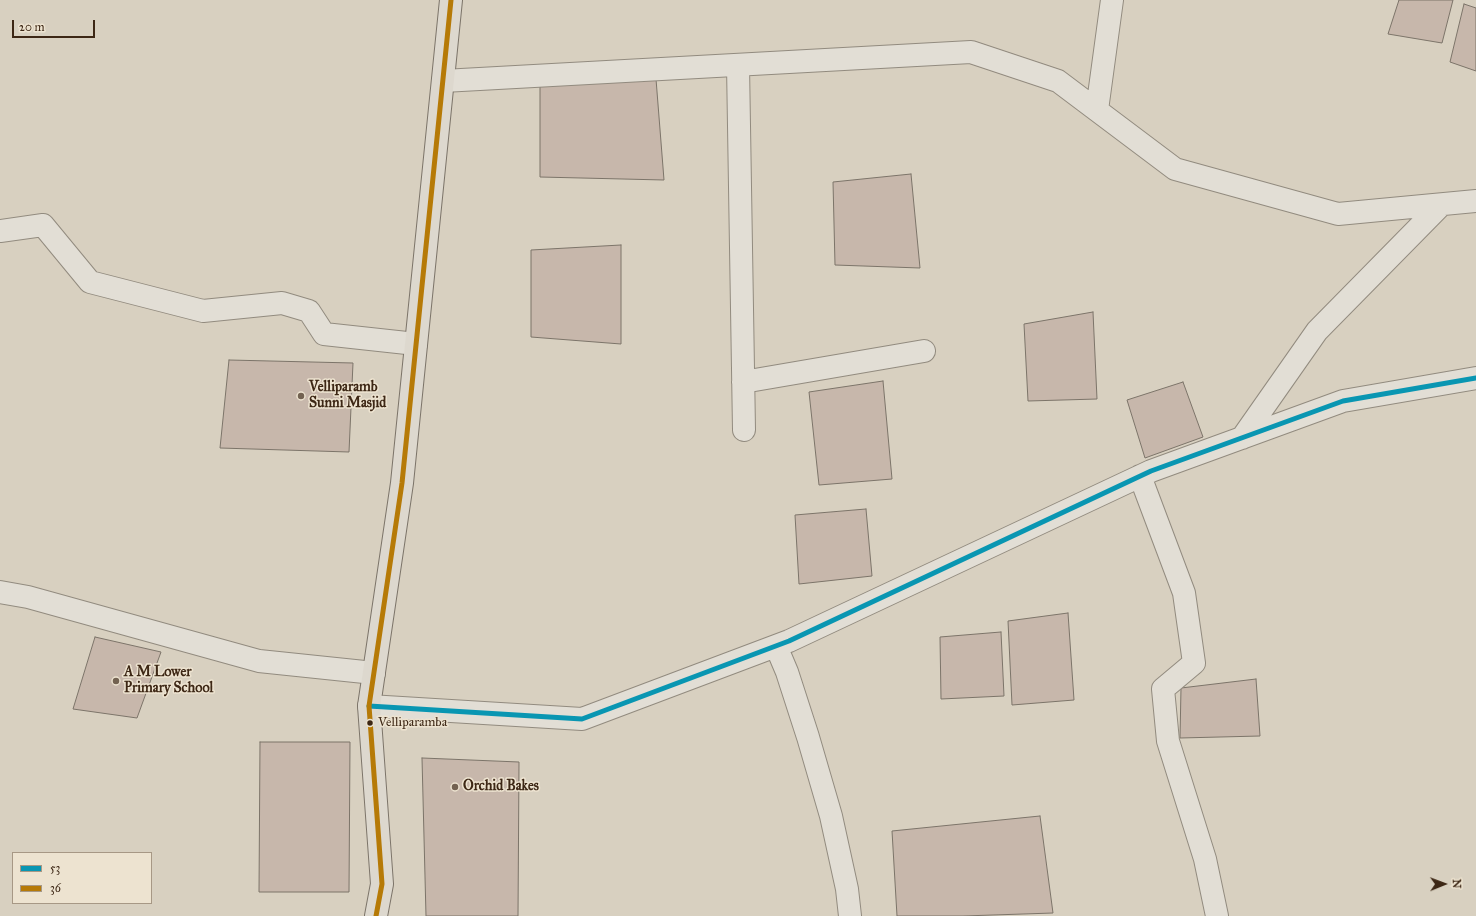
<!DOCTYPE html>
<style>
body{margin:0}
#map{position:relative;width:1476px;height:916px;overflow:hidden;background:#d8d0c0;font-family:"IM FELL Great Primer",serif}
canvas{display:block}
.legend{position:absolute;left:12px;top:852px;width:140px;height:52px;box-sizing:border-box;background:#ede3d0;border:1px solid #a79885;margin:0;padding:5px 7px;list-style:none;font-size:12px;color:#3d2715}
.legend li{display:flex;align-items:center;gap:8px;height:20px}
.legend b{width:20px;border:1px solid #a79885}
.north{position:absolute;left:1424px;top:864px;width:40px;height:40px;-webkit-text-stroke:3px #ede3d0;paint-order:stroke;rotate:89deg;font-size:11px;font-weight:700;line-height:16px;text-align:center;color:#3d2715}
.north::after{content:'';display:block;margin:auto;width:14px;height:18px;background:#3d2715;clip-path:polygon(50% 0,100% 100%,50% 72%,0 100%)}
.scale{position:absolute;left:12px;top:20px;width:83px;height:18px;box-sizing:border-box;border:2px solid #3d2715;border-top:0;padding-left:5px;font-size:12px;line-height:14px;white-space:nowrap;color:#3d2715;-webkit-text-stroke:3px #ede3d0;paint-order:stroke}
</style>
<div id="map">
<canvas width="1476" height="916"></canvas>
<ul class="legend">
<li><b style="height:5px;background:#0996b2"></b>53</li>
<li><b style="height:5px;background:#b67a07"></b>36</li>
</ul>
<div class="north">N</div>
<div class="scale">20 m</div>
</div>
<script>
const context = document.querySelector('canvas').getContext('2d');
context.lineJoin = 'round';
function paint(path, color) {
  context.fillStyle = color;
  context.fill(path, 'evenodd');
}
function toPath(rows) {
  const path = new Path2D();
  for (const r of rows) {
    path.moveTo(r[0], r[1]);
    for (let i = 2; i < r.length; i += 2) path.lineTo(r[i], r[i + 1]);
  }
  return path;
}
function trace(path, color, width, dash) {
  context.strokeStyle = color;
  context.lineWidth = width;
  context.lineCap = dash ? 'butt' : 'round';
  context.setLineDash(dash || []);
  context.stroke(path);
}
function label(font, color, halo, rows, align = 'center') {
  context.font = font + ' "IM FELL Great Primer",serif';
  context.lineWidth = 3;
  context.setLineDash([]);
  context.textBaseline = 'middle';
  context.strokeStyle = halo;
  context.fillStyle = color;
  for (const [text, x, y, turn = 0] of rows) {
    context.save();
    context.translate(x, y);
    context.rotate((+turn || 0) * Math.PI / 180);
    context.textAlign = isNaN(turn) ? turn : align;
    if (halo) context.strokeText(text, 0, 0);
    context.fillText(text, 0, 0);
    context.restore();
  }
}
const building = toPath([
 [1399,0,1453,0,1442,43,1388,34,1399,0],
 [1464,4,1476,8,1476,71,1450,62,1464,4],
 [656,79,664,180,540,177,540,83,656,79],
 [911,174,920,268,835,265,833,182,911,174],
 [621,245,621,344,531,337,531,250,621,245],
 [1093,312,1097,399,1028,401,1024,324,1093,312],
 [229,360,353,363,349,452,220,448,229,360],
 [883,381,892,479,819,485,809,392,883,381],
 [1183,382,1203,437,1145,458,1127,400,1183,382],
 [866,509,872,576,799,584,795,515,866,509],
 [1068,613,1074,700,1012,705,1008,621,1068,613],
 [1001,632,1004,696,941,699,940,637,1001,632],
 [95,637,161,652,137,718,73,709,95,637],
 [1256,679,1260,736,1180,738,1181,688,1256,679],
 [260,742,350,742,349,892,259,892,260,742],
 [422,758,519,762,518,916,426,916,422,758],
 [1040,816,1053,913,963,916,897,916,892,831,1040,816]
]);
paint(building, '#c7b7ab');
trace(building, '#7c7469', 1);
const minor = toPath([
 [738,65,744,430],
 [443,81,971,52,1058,81,1175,169,1338,214,1476,201],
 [1097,110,1112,0],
 [0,231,43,225,90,282,203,311,282,303,309,311,324,334,416,344],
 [743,382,924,351],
 [1242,438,1317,331,1441,205],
 [1140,476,1184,593,1194,663,1163,689,1168,741,1205,859,1217,916],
 [0,592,28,597,259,661,374,673],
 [776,646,787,672,808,737,831,816,847,889,850,916],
 [369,706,582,719,789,641,1151,471,1343,401,1476,378]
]);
const major = toPath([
 [376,916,382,884,369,706,402,483,451,0]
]);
trace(minor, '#928b7f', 24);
trace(major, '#7c7469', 24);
trace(minor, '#e2ded5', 22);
trace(major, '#ddd8ce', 22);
trace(toPath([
 [369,706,582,719,789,641,1151,471,1343,401,1476,378]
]), '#0996b2', 5);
trace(toPath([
 [376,916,382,884,369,706,402,483,451,0]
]), '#b67a07', 5);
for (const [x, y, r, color] of [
 [301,396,4,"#736251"],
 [116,681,4,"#736251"],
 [370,723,3.5,"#3d2715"],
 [455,787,4,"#736251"]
]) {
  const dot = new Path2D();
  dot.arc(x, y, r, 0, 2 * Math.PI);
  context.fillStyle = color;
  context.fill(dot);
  trace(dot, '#ede3d0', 1.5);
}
label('13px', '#3d2715', '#ede3d0', [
 ["Velliparamba",378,723]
], 'left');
label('bold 14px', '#3d2715', '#ede3d0', [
 ["Velliparamb",309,388],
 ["Sunni Masjid",309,404],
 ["A M Lower",124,673],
 ["Primary School",124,689],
 ["Orchid Bakes",463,787]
], 'left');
</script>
